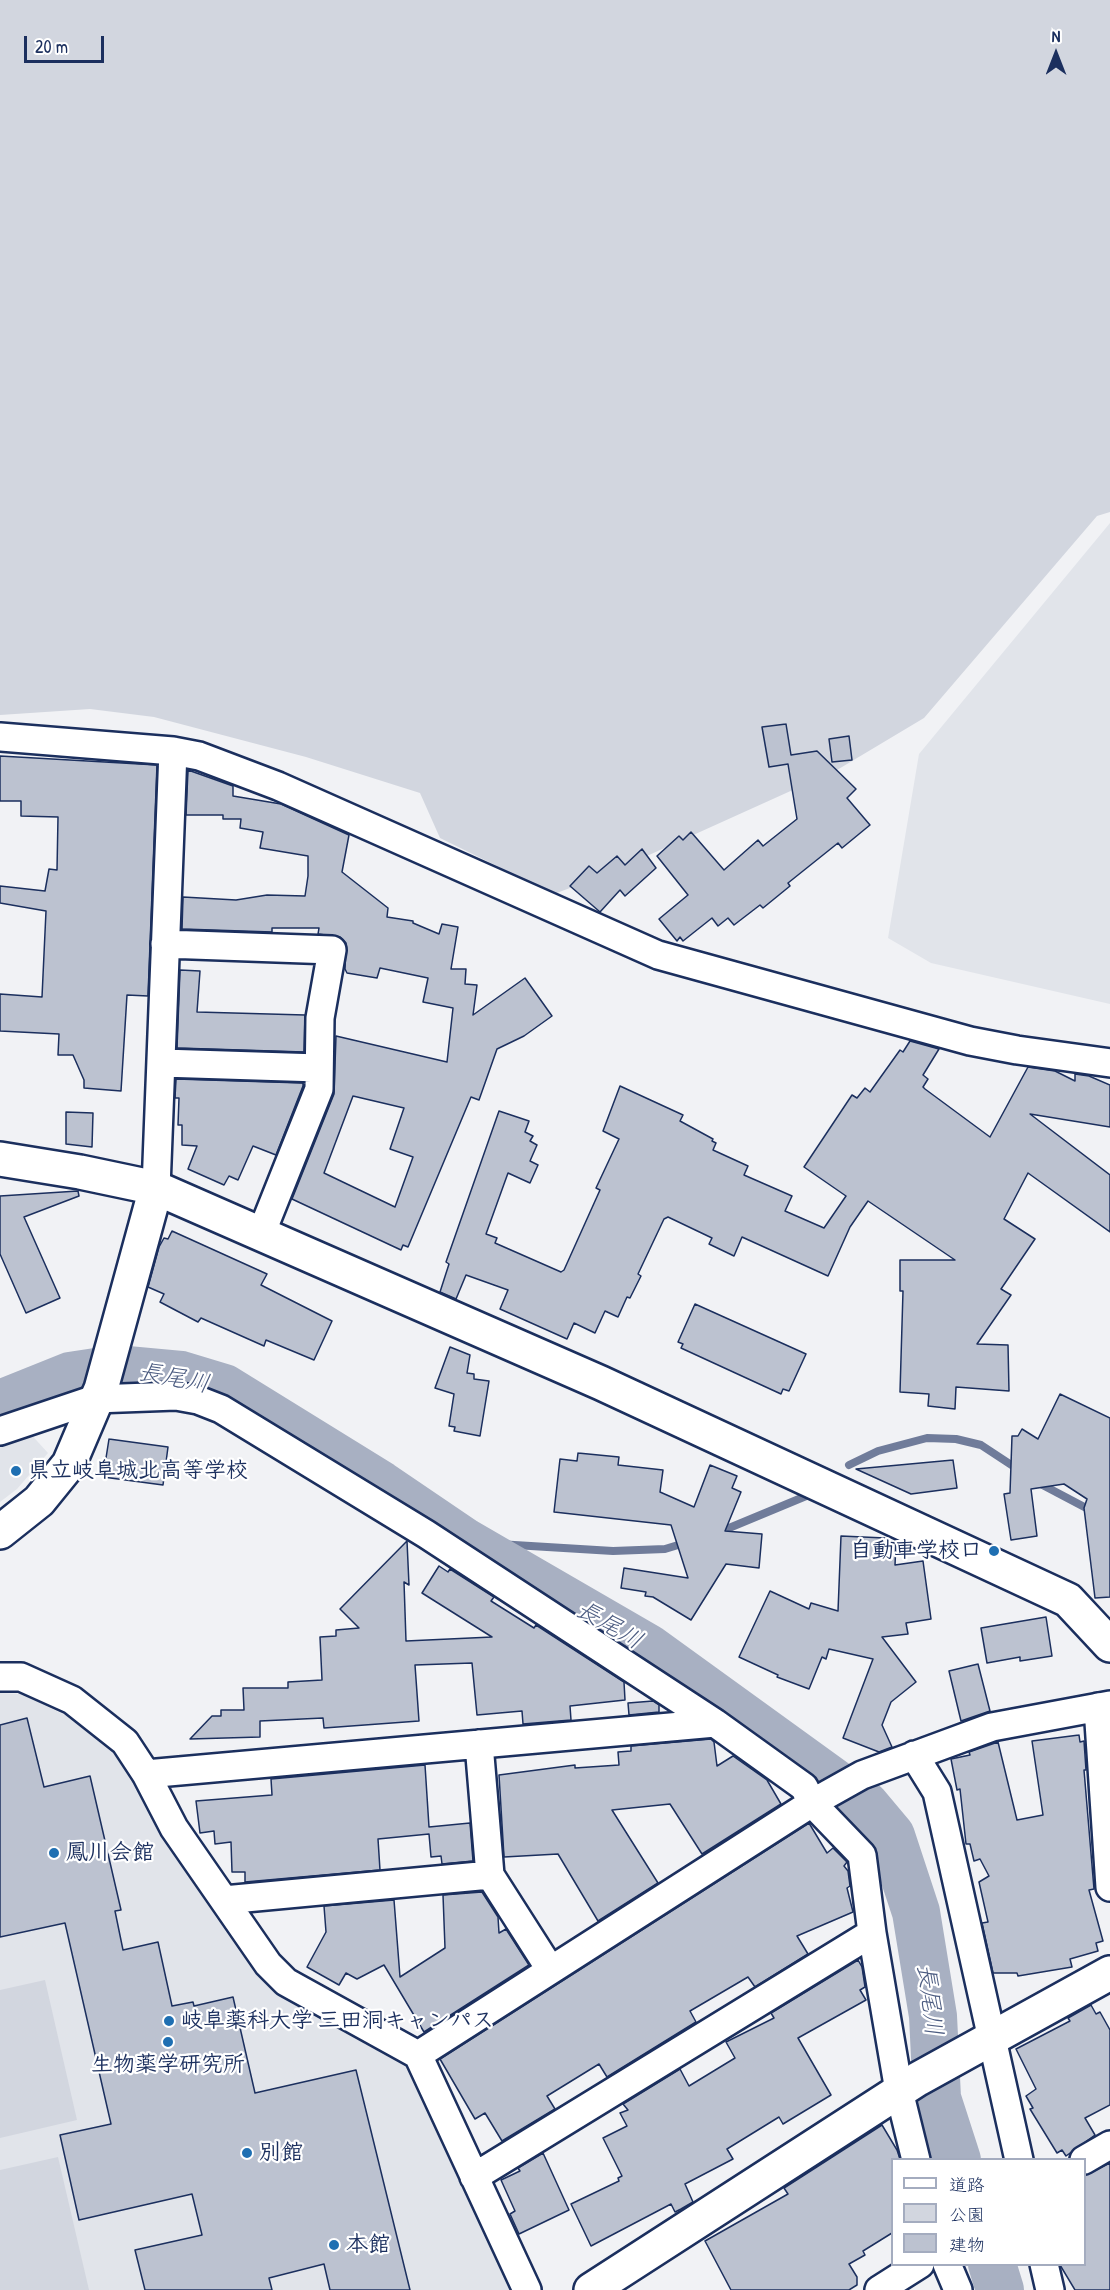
<!DOCTYPE html>
<meta charset="utf-8">
<style>
body{margin:0}
#map{position:relative;width:1110px;height:2290px;overflow:hidden;background:#f1f2f5;font-family:"Patrick Hand","Klee One",sans-serif}
canvas{display:block}
.legend{position:absolute;left:891px;top:2158px;width:195px;height:108px;box-sizing:border-box;background:#fff;border:2px solid #a4acbf;margin:0;padding:8px 10px;list-style:none;font-size:18px;color:#1b2f5e}
.legend li{display:flex;align-items:center;gap:12px;height:30px}
.legend b{width:30px;border:2px solid #a4acbf}
.north{position:absolute;left:1026px;top:24px;width:60px;height:60px;-webkit-text-stroke:4px #fff;paint-order:stroke;rotate:0deg;font-size:16px;font-weight:700;line-height:24px;text-align:center;color:#1b2f5e}
.north::after{content:'';display:block;margin:auto;width:21px;height:27px;background:#1b2f5e;clip-path:polygon(50% 0,100% 100%,50% 72%,0 100%)}
.scale{position:absolute;left:24px;top:36px;width:80px;height:27px;box-sizing:border-box;border:3px solid #1b2f5e;border-top:0;padding-left:8px;font-size:18px;line-height:21px;white-space:nowrap;color:#1b2f5e;-webkit-text-stroke:4px #fff;paint-order:stroke}
</style>
<div id="map">
<canvas width="1110" height="2290"></canvas>
<ul class="legend">
<li><b style="height:8px;background:#fff"></b>道路</li>
<li><b style="height:16px;background:#d2d6df"></b>公園</li>
<li><b style="height:16px;background:#bcc2d0"></b>建物</li>
</ul>
<div class="north">N</div>
<div class="scale">20 m</div>
</div>
<script>
const context = document.querySelector('canvas').getContext('2d');
context.lineJoin = 'round';
function paint(path, color) {
  context.fillStyle = color;
  context.fill(path, 'evenodd');
}
function toPath(rows) {
  const path = new Path2D();
  for (const r of rows) {
    path.moveTo(r[0], r[1]);
    for (let i = 2; i < r.length; i += 2) path.lineTo(r[i], r[i + 1]);
  }
  return path;
}
function trace(path, color, width, dash) {
  context.strokeStyle = color;
  context.lineWidth = width;
  context.lineCap = dash ? 'butt' : 'round';
  context.setLineDash(dash || []);
  context.stroke(path);
}
function label(font, color, halo, rows, align = 'center') {
  context.font = font + ' "Patrick Hand","Klee One",sans-serif';
  context.lineWidth = 4.5;
  context.setLineDash([]);
  context.textBaseline = 'middle';
  context.strokeStyle = halo;
  context.fillStyle = color;
  for (const [text, x, y, turn = 0] of rows) {
    context.save();
    context.translate(x, y);
    context.rotate((+turn || 0) * Math.PI / 180);
    context.textAlign = isNaN(turn) ? turn : align;
    if (halo) context.strokeText(text, 0, 0);
    context.fillText(text, 0, 0);
    context.restore();
  }
}
paint(toPath([
 [1110,523,1110,1004,931,963,888,938,919,754],
 [27,1430,48,1453,17,1489,0,1502,0,1440],
 [0,1693,22,1694,71,1718,123,1762,178,1857,266,1984,408,2059,512,2290,0,2290]
]), '#e1e4ea');
paint(toPath([
 [0,0,1110,0,1110,512,1097,516,924,718,837,770,607,874,554,894,440,838,420,793,306,757,154,717,90,709,0,715],
 [45,1980,77,2120,0,2138,0,1990],
 [58,2157,89,2290,0,2290,0,2170]
]), '#d2d6df');
trace(toPath([
 [849,1465,878,1451,927,1438,956,1439,981,1445,1019,1470],
 [1035,1481,1090,1510,1110,1516],
 [717,1533,811,1494],
 [465,1542,613,1551,665,1549,688,1542]
]), '#707c9a', 8);
trace(toPath([
 [0,1404,70,1376,116,1369,181,1375,224,1388,381,1485,465,1542,648,1648,865,1805,891,1836,916,1912,933,2016,937,2098,957,2160],
 [992,2264,1000,2290]
]), '#a8b0c2', 48);
const building = toPath([
 [786,724,791,755,817,751,856,789,847,798,870,825,842,848,838,843,788,883,790,886,763,908,760,905,734,925,728,918,718,926,712,918,683,941,680,937,677,941,659,919,688,895,657,856,679,836,683,840,691,832,724,870,758,840,763,846,797,819,788,764,769,767,762,727,786,724],
 [849,736,852,760,832,762,829,739,849,736],
 [0,756,157,765,148,996,127,995,121,1091,84,1088,84,1080,73,1055,58,1055,59,1034,0,1031,0,994,42,997,46,911,0,903,0,886,45,891,49,869,57,870,58,817,21,816,21,801,0,801,0,756],
 [188,770,233,786,233,796,281,804,349,835,342,872,388,908,387,917,413,921,413,923,439,934,442,924,458,927,451,969,466,969,465,984,477,985,473,1015,525,978,552,1016,524,1036,497,1049,479,1100,471,1097,408,1247,403,1245,401,1250,292,1199,334,1094,336,1036,447,1062,453,1008,423,1002,428,978,380,968,377,978,347,973,345,969,346,943,340,937,318,934,319,928,272,928,272,932,182,929,183,897,236,900,267,895,305,896,308,876,308,856,260,848,263,832,240,828,241,819,223,819,223,815,186,815,188,770],
 [353,1096,404,1108,390,1149,413,1157,395,1207,324,1173,353,1096],
 [642,849,656,868,625,896,620,890,600,912,570,886,589,866,597,873,617,856,625,865,642,849],
 [180,970,200,971,197,1012,305,1015,304,1052,177,1048,180,970],
 [910,1041,939,1049,923,1075,928,1079,923,1087,925,1089,990,1137,1028,1067,1055,1071,1075,1081,1075,1074,1089,1076,1110,1085,1110,1127,1030,1114,1110,1175,1110,1232,1028,1173,1004,1219,1035,1239,1001,1289,1011,1295,977,1344,1008,1345,1009,1391,956,1387,955,1409,928,1406,929,1394,900,1392,903,1291,900,1291,900,1260,955,1260,868,1201,850,1227,828,1276,742,1237,734,1256,709,1244,712,1238,668,1217,664,1219,638,1274,641,1276,630,1298,627,1297,618,1317,605,1311,595,1333,574,1323,567,1339,500,1309,508,1290,466,1275,456,1299,440,1292,449,1264,446,1262,499,1111,529,1121,525,1132,533,1136,530,1141,537,1145,530,1161,538,1165,530,1183,508,1173,486,1234,497,1238,495,1243,561,1272,564,1270,600,1190,596,1188,619,1139,603,1131,620,1086,683,1115,680,1121,713,1139,712,1141,716,1143,713,1150,748,1166,744,1175,792,1196,785,1211,824,1228,846,1196,804,1167,852,1095,857,1098,865,1088,870,1092,900,1050,903,1052,910,1041],
 [176,1079,303,1083,303,1086,276,1155,253,1146,238,1180,229,1176,224,1185,188,1169,197,1146,182,1145,182,1125,178,1125,179,1098,175,1098,176,1079],
 [66,1112,93,1113,92,1147,66,1144,66,1112],
 [78,1191,79,1196,24,1217,60,1298,26,1313,0,1254,0,1196,78,1191],
 [172,1231,267,1274,261,1285,332,1321,314,1360,266,1340,264,1346,201,1318,198,1322,160,1302,164,1294,148,1287,159,1247,164,1238,168,1239,172,1231],
 [695,1304,806,1354,789,1391,783,1389,781,1394,681,1348,683,1344,678,1342,695,1304],
 [450,1347,470,1355,467,1373,474,1374,474,1379,489,1381,480,1436,454,1431,455,1427,449,1426,454,1394,435,1388,450,1347],
 [1060,1394,1110,1418,1110,1597,1095,1598,1084,1508,1087,1499,1064,1484,1031,1489,1037,1536,1011,1540,1004,1494,1010,1493,1012,1436,1018,1436,1022,1429,1038,1439,1060,1394],
 [109,1439,168,1447,163,1485,103,1477,109,1439],
 [578,1453,619,1457,618,1465,663,1470,660,1492,694,1507,710,1465,737,1476,732,1488,741,1492,725,1531,762,1534,759,1568,726,1564,691,1620,653,1597,645,1596,646,1592,621,1588,624,1568,688,1578,671,1525,554,1512,560,1459,577,1461,578,1453],
 [953,1460,957,1488,911,1494,856,1469,953,1460],
 [841,1536,885,1538,884,1542,896,1543,895,1565,923,1561,931,1619,906,1623,908,1634,882,1637,916,1682,891,1702,882,1725,892,1747,879,1752,843,1738,873,1659,829,1649,826,1659,822,1657,809,1689,777,1677,778,1675,739,1657,770,1591,809,1609,811,1603,838,1611,841,1536],
 [407,1541,409,1585,404,1582,406,1641,492,1637,422,1593,439,1566,448,1572,450,1569,494,1597,491,1601,534,1628,536,1625,624,1682,625,1700,570,1706,571,1720,523,1724,522,1711,477,1715,472,1663,415,1665,419,1721,324,1728,323,1718,260,1721,260,1737,190,1739,212,1716,221,1716,221,1710,244,1710,243,1688,288,1688,288,1682,322,1680,320,1637,336,1636,336,1630,359,1628,340,1609,407,1541],
 [1046,1617,1052,1656,1020,1661,1020,1657,987,1663,981,1628,1046,1617],
 [978,1664,990,1711,961,1721,949,1671,978,1664],
 [653,1701,659,1705,659,1712,629,1715,628,1703,653,1701],
 [27,1718,44,1787,90,1776,121,1910,115,1911,123,1950,158,1942,172,2006,193,2002,194,2006,233,1997,255,2093,356,2070,410,2290,330,2290,324,2264,269,2278,272,2290,145,2290,135,2250,202,2235,192,2194,79,2220,60,2135,111,2124,65,1923,0,1937,0,1725,27,1718],
 [1079,1735,1080,1742,1084,1741,1086,1770,1084,1770,1094,1889,1089,1890,1103,1941,1096,1943,1098,1951,1070,1959,1072,1967,1018,1976,1017,1973,993,1973,982,1923,988,1922,979,1882,989,1876,980,1859,974,1861,970,1844,966,1844,960,1789,957,1790,951,1759,970,1755,969,1752,998,1742,1017,1820,1043,1815,1032,1741,1079,1735],
 [711,1739,714,1742,717,1766,733,1756,767,1780,781,1804,702,1854,670,1804,612,1810,658,1883,598,1921,558,1854,504,1857,499,1775,575,1765,575,1768,619,1765,618,1752,631,1751,631,1746,711,1739],
 [425,1765,429,1827,470,1823,473,1861,442,1864,441,1856,431,1857,429,1834,378,1839,380,1870,245,1882,245,1872,232,1872,231,1842,215,1844,214,1831,200,1833,196,1801,272,1795,271,1779,425,1765],
 [809,1823,827,1853,833,1848,847,1862,844,1866,848,1871,850,1886,847,1888,853,1912,797,1936,808,1954,755,1987,748,1977,690,2011,696,2022,607,2077,599,2064,547,2096,555,2109,502,2141,485,2113,475,2119,440,2059,809,1823],
 [482,1892,498,1917,499,1933,506,1929,529,1965,424,2032,384,1965,357,1979,346,1973,339,1985,307,1967,326,1932,324,1906,394,1900,400,1977,445,1948,443,1895,482,1892],
 [858,1960,862,1967,865,1987,860,1990,866,2000,798,2038,831,2095,783,2124,779,2117,727,2149,733,2159,685,2184,693,2202,681,2209,675,2212,671,2204,591,2246,571,2204,619,2181,618,2178,622,2176,603,2138,627,2126,620,2113,628,2110,623,2104,680,2069,689,2086,735,2058,726,2042,774,2018,771,2013,858,1960],
 [1091,2005,1096,2014,1100,2012,1110,2030,1110,2105,1085,2118,1095,2135,1066,2156,1062,2150,1057,2153,1030,2109,1033,2108,1026,2096,1036,2089,1016,2049,1070,2021,1068,2018,1091,2005],
 [882,2125,897,2150,900,2159,892,2160,892,2233,863,2251,865,2255,849,2264,857,2277,857,2285,849,2290,731,2290,705,2241,788,2194,784,2188,882,2125],
 [543,2153,569,2210,519,2234,510,2214,515,2211,501,2180,520,2171,518,2168,543,2153],
 [1110,2163,1110,2290,1075,2290,1060,2265,1084,2265,1084,2176,1110,2163]
]);
paint(building, '#bcc2d0');
trace(building, '#1b2f5e', 1.5);
const street = toPath([
 [0,737,173,751,199,756,278,786,658,955,970,1041,1017,1050,1110,1063],
 [165,944,332,950,320,1018,319,1089,261,1234],
 [162,1063,319,1068],
 [156,1188,173,751],
 [0,1431,95,1399,176,1396,198,1400,221,1409,426,1534,715,1723,804,1787,812,1803,862,1855,872,1933,899,2091,916,2160],
 [0,1677,21,1677,72,1700,125,1742,146,1774,174,1828,268,1964,286,1982,418,2055],
 [1098,1707,1110,1887],
 [479,1744,490,1875,550,1969],
 [914,1755,937,1792,1019,2160],
 [146,1774,715,1723],
 [224,1900,490,1875],
 [1084,2160,1110,2145],
 [474,2177,872,1933],
 [947,2264,958,2290],
 [1044,2264,1050,2290],
 [527,2290,418,2055,812,1803,862,1775,992,1727,1110,1705],
 [879,2290,920,2264]
]);
const secondary = toPath([
 [0,1159,80,1172,156,1188,601,1383,1068,1600,1110,1645],
 [0,1532,39,1501,69,1464,101,1389,156,1188],
 [591,2290,918,2079,1110,1973]
]);
trace(street, '#1b2f5e', 32);
trace(secondary, '#1b2f5e', 38);
trace(street, '#fff', 27);
trace(secondary, '#fff', 33);
for (const [x, y, r, color] of [
 [16,1471,6,"#1f6fb2"],
 [994,1551,6,"#1f6fb2"],
 [54,1853,6,"#1f6fb2"],
 [169,2021,6,"#1f6fb2"],
 [168,2042,6,"#1f6fb2"],
 [247,2153,6,"#1f6fb2"],
 [334,2245,6,"#1f6fb2"]
]) {
  const dot = new Path2D();
  dot.arc(x, y, r, 0, 2 * Math.PI);
  context.fillStyle = color;
  context.fill(dot);
  trace(dot, '#fff', 2);
}
label('bold 22px', '#1b2f5e', '#fff', [
 ["県立岐阜城北高等学校",28,1471],
 ["自動車学校口",982,1551,"right"],
 ["鳳川会館",66,1853],
 ["岐阜薬科大学 三田洞キャンパス",181,2021],
 ["生物薬学研究所",168,2065,"center"],
 ["別館",259,2153],
 ["本館",346,2245]
], 'left');
label('italic 24px', '#4c5c81', '#fff', [
 ["長尾川",174,1379,11],
 ["長尾川",609,1626,30],
 ["長尾川",929,2000,83]
]);
</script>
